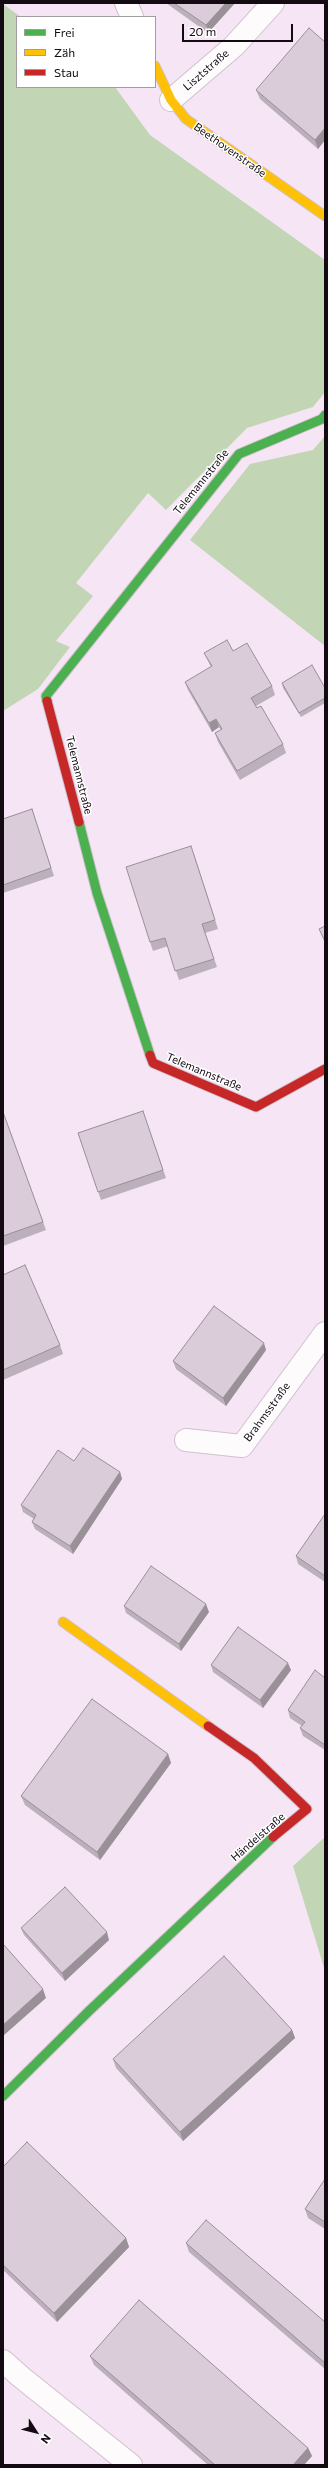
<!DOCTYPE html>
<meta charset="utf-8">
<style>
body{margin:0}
#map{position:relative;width:328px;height:2468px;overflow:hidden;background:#f6e5f4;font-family:Commissioner,sans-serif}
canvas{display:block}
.frame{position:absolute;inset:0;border:4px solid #130a12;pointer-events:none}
.legend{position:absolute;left:16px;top:16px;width:140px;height:72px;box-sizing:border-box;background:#fff;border:1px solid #a19da0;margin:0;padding:5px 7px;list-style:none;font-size:12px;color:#130a12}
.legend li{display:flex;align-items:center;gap:8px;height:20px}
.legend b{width:20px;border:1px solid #a19da0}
.north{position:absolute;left:16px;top:2412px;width:40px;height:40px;-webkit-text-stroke:3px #fff;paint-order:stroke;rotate:126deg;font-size:11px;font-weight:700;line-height:16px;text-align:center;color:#130a12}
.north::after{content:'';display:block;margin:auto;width:14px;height:18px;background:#130a12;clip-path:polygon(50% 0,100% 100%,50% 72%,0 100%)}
.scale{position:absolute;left:182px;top:24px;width:111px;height:18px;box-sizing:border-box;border:2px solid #130a12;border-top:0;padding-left:5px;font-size:12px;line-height:14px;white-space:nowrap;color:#130a12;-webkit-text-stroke:3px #fff;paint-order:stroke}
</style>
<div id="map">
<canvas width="328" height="2468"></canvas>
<div class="frame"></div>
<ul class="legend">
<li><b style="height:5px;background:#4caf50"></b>Frei</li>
<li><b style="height:5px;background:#ffc107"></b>Zäh</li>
<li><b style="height:5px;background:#c62828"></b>Stau</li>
</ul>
<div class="north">N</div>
<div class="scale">20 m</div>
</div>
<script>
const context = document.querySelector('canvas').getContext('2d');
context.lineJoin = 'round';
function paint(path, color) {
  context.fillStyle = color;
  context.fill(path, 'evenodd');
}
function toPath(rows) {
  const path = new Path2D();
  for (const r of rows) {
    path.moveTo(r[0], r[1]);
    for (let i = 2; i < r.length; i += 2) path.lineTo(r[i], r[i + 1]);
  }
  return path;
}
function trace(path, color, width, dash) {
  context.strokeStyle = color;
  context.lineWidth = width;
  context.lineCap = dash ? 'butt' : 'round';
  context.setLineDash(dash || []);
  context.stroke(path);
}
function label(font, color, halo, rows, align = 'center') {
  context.font = font + ' Commissioner,sans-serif';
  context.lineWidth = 3;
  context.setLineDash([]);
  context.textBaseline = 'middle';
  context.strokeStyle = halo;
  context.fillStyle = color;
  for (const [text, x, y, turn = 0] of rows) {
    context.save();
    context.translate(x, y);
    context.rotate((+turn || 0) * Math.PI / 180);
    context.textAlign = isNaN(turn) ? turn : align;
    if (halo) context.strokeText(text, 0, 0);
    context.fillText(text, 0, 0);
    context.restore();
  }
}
paint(toPath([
 [3,4,21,17,17,17,17,87,115,87,150,135,325,260,325,392,313,407,247,428,166,510,148,493,76,583,93,596,56,641,70,647,38,689,3,711],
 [325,436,325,646,190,540,250,464,313,450],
 [325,1837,325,1971,293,1866]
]), '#c2d6b5');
const street = toPath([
 [126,3,132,17],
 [171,100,234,46,273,3],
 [186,1440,242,1446,325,1333],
 [3,2361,21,2377,131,2465]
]);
const fast = toPath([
 [47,701,46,696,239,454,322,419,325,415],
 [79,822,97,893,150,1055],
 [3,2096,89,2011,273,1837]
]);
const slow = toPath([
 [155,66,171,100,186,119,325,216],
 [63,1622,208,1726]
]);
const jam = toPath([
 [47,701,79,822],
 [150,1055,153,1063,256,1107,325,1069],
 [208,1726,254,1758,307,1809,273,1837]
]);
trace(street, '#cfc2ce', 24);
trace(fast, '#cfc2ce', 11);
trace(slow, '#cfc2ce', 11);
trace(jam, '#cfc2ce', 11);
trace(street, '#fefbfd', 22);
trace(fast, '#4caf50', 9);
trace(slow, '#ffc107', 9);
trace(jam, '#c62828', 9);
paint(toPath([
 [166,3,235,3,208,33],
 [325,42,325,140,318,149,260,99,256,90],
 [233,651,272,686,275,695,256,706,283,744,286,753,240,780,218,742,215,733,221,730,219,727,212,732,188,690,185,682,211,667,204,653],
 [282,683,325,688,325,703,301,717,283,688],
 [32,809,54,876,3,893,3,819],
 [194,854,218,929,205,933,217,967,179,980,168,946,153,951,150,942],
 [325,926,325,943,319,929],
 [143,1111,166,1178,101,1200,78,1133],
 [3,1112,46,1230,3,1246],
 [3,1275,60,1345,63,1354,3,1380],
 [266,1350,226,1406,176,1369,173,1361],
 [74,1461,120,1472,122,1479,73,1554,35,1529,32,1522,34,1519,23,1512,21,1505],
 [325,1514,325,1582,298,1564,296,1556],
 [124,1606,209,1612,181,1651,126,1613],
 [211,1665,291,1670,263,1708,213,1672],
 [325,1678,325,1750,303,1736,300,1728,302,1726,290,1718,288,1710],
 [168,1754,171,1763,100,1860,25,1805,21,1796],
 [21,1928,109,1940,65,1981,24,1935],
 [292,2030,295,2038,183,2141,116,2068,113,2059],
 [3,2167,126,2238,129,2247,57,2322,3,2270],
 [325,2179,325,2229,308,2218,305,2209],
 [186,2243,325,2322,325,2369,189,2252],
 [90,2356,308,2448,312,2456,304,2465,208,2465,94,2365]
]), '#bbb0bb');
paint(toPath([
 [226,3,235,3,208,33,206,25],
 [325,128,325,140,318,149,315,140],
 [216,719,219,727,212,732,209,723],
 [264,1343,266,1350,226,1406,223,1398],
 [120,1472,122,1479,73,1554,70,1546],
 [206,1604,209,1612,181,1651,179,1644],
 [288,1663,291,1670,263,1708,260,1700],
 [168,1754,171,1763,100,1860,97,1852],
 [107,1932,109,1940,65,1981,62,1973],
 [43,1989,46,1998,3,2036,3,2025],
 [292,2030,295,2038,183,2141,180,2132],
 [126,2238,129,2247,57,2322,54,2313],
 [308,2448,312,2456,304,2465,293,2465]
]), '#999098');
const building = toPath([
 [174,3,226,3,206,25,174,3],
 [309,28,325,42,325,128,315,140,256,90,309,28],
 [227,640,233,651,247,643,272,686,251,698,257,708,261,706,283,744,237,771,215,733,222,729,216,719,209,723,185,682,212,666,204,653,227,640],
 [312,665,325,688,325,698,299,713,282,683,312,665],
 [32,809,51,868,3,885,3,819,32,809],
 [191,846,215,920,202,924,214,959,175,971,165,938,150,942,126,867,191,846],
 [325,926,325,941,319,929,325,926],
 [143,1111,163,1170,98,1192,78,1133,143,1111],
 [3,1112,43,1222,3,1236,3,1112],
 [25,1265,60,1345,3,1370,3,1275,25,1265],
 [214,1306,264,1343,223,1398,173,1361,214,1306],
 [83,1448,120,1472,70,1546,32,1522,36,1515,21,1505,58,1450,74,1461,83,1448],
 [325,1514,325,1576,296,1556,325,1514],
 [151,1566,206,1604,179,1644,124,1606,151,1566],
 [238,1627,288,1663,260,1700,211,1665,238,1627],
 [315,1670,325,1678,325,1745,300,1728,305,1722,288,1710,315,1670],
 [92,1699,168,1754,97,1852,21,1796,92,1699],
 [65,1887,107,1932,62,1973,21,1928,65,1887],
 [3,1944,43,1989,3,2025,3,1944],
 [224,1956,292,2030,180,2132,113,2059,224,1956],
 [27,2142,126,2238,54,2313,3,2265,3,2167,27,2142],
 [325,2179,325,2222,305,2209,325,2179],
 [206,2220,325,2322,325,2363,186,2243,206,2220],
 [139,2300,308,2448,293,2465,215,2465,90,2356,139,2300]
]);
paint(building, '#dacdd9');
trace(building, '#999098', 1);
label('11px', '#130a12', '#fff', [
 ["Lisztstraße",206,70,-41],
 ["Beethovenstraße",230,150,35],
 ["Telemannstraße",201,482,-51],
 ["Telemannstraße",79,775,76],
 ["Telemannstraße",204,1072,23],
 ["Brahmsstraße",267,1412,-54],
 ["Händelstraße",258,1837,-41]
]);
</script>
